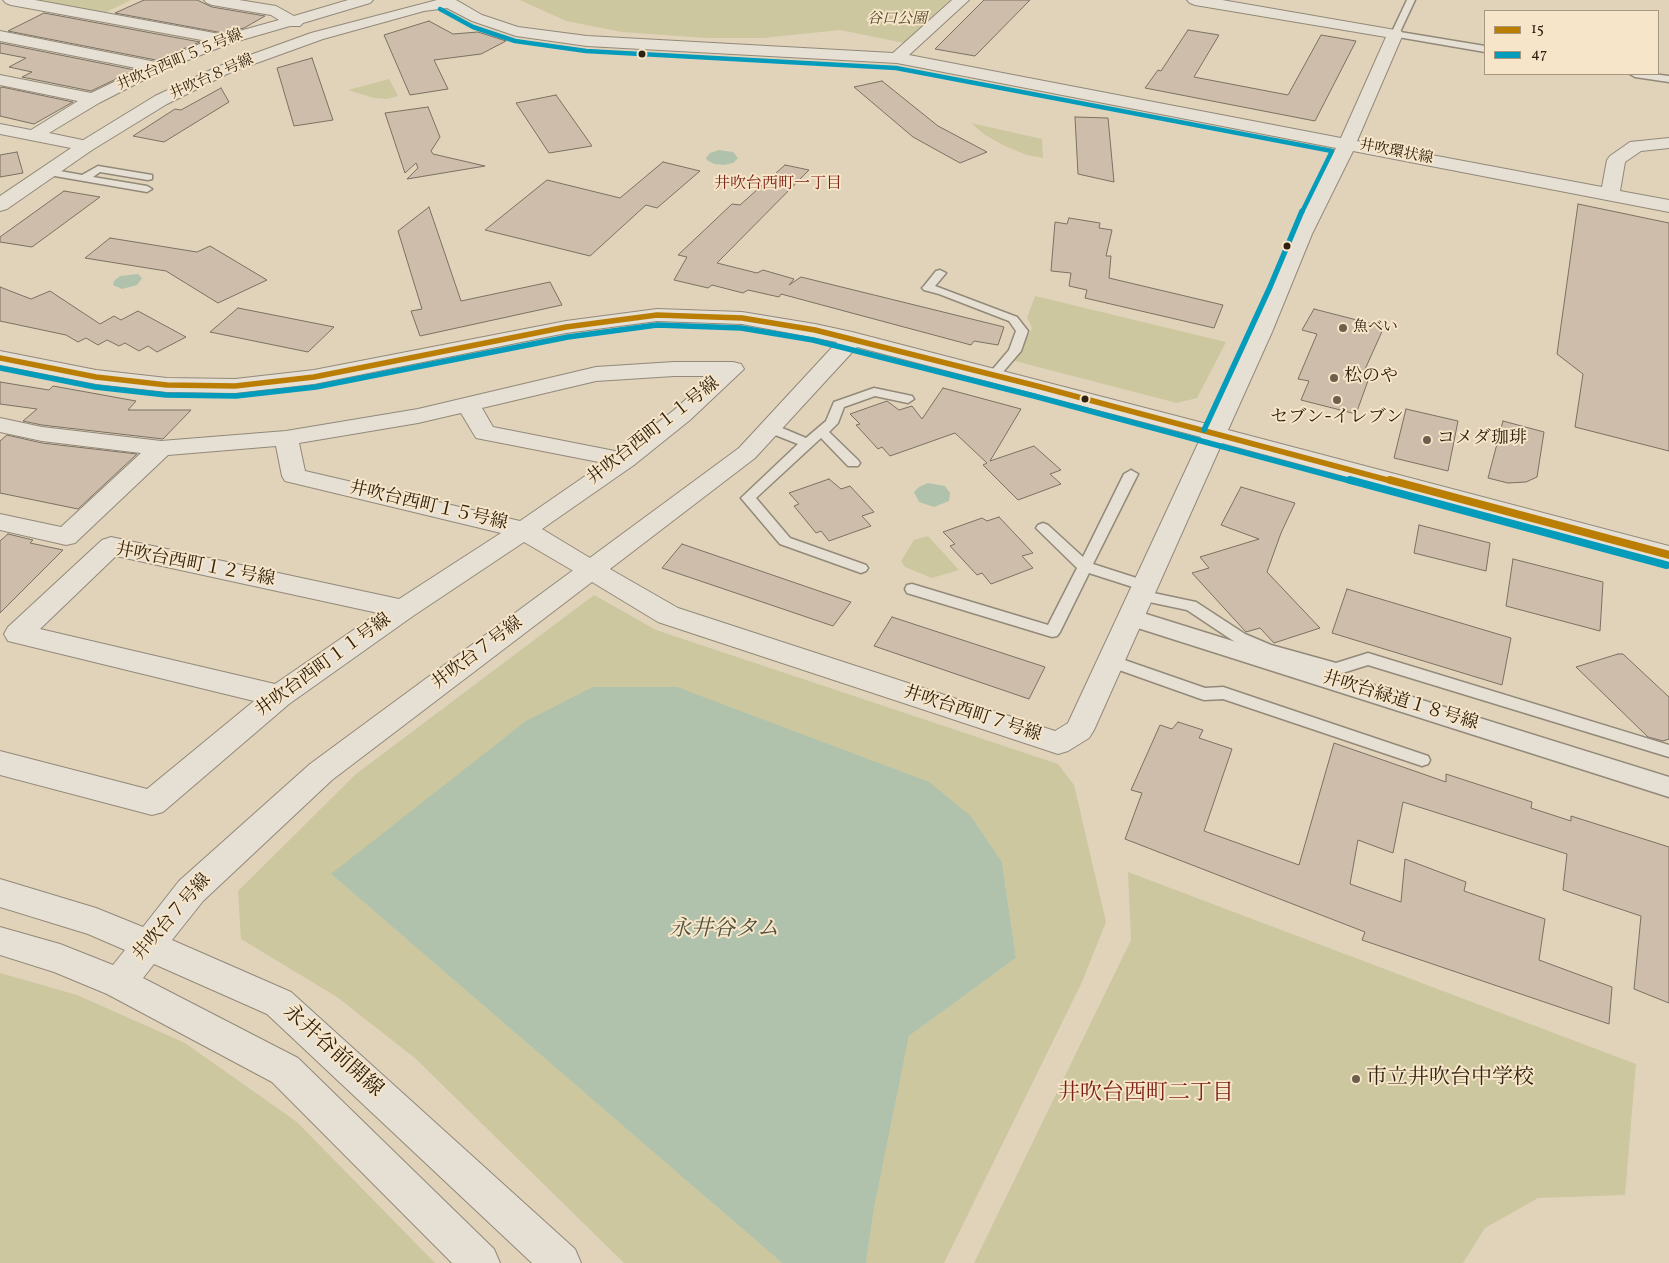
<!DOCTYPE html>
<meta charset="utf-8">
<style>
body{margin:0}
#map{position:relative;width:1669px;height:1263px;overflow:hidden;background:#e1d3ba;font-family:Vollkorn,serif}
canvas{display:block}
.legend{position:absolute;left:1484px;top:10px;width:175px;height:65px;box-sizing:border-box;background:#f6e5c8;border:1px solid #a6977e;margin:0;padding:6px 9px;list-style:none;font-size:15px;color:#2f2110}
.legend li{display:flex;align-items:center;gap:10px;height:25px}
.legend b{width:25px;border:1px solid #a6977e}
</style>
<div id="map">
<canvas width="1669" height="1263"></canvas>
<ul class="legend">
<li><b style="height:6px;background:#bb7e05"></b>15</li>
<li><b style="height:6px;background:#059bbb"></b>47</li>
</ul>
</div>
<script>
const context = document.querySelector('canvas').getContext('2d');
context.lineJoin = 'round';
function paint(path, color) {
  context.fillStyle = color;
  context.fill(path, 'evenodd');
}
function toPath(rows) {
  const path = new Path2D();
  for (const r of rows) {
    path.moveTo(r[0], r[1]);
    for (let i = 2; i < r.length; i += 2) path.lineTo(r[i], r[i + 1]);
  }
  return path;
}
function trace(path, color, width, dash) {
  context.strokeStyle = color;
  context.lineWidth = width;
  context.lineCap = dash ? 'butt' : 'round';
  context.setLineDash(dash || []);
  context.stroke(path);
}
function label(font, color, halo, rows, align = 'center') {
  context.font = font + ' Vollkorn,"Noto Serif JP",serif';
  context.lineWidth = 4;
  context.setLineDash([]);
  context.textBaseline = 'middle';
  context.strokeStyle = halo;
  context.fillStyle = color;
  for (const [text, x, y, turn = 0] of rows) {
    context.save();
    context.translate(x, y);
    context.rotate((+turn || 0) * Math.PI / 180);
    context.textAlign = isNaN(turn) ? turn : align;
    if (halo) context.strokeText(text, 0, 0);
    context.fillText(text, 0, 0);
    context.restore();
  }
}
paint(toPath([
 [25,0,131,0,102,14],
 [520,0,950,0,904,43,840,30,763,38,706,38,622,32,566,21],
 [389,79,398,96,387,99,374,98,348,90],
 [971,123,1042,139,1043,158,1027,155,1005,146,985,135],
 [1035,296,1226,342,1197,398,1177,403,1015,361,1032,328,1027,318],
 [928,536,959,570,932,578,905,567,901,561,914,540],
 [594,595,656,630,1058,764,1074,785,1106,922,1082,982,944,1263,866,1263,874,1209,909,1036,1016,958,1002,862,971,816,331,874,782,1263,624,1263,416,1059,337,997,241,939,238,891,356,774],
 [1128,872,1636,1064,1625,1195,1538,1198,1485,1228,1463,1263,974,1263,1131,940],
 [0,973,77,995,185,1043,297,1122,435,1263,0,1263]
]), '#ccc79e');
paint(toPath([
 [719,150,733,152,738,158,733,163,724,165,714,164,707,160,706,158,710,153],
 [138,274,142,278,137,285,122,289,113,285,114,281,120,276],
 [928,483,945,486,950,493,949,501,934,507,919,502,914,492,919,487],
 [593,687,677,687,929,782,971,816,1002,862,1016,958,909,1036,874,1209,866,1263,782,1263,331,874,526,721]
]), '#b0c2ab');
const building = toPath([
 [144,0,197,0,212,7,265,16,244,28,223,33,115,13,144,0],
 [984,0,1030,0,975,56,935,49,984,0],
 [44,13,200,42,156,60,8,31,44,13],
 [429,21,453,34,478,32,506,41,481,54,434,60,448,89,410,95,384,35,429,21],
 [1188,30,1219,35,1194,77,1288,95,1321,35,1356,41,1315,121,1145,88,1158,70,1161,71,1188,30],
 [0,43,135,70,91,91,22,77,32,72,9,67,26,58,0,53,0,43],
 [312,58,333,120,294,126,277,68,312,58],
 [882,81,938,126,987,152,960,163,913,137,854,87,882,81],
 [2,87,73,102,34,124,0,116,0,88,2,87],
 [221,88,229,102,164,142,133,136,175,109,181,110,221,88],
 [556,95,592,146,549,153,516,103,556,95],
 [428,107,440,137,431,151,433,154,485,166,407,179,418,168,416,163,405,173,385,113,428,107],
 [1075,117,1108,118,1114,182,1078,174,1075,117],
 [17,152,23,173,0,177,0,155,17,152],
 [663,162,700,171,657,208,646,205,590,256,485,230,547,180,620,198,663,162],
 [785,165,809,170,717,263,757,273,763,270,794,279,789,285,801,277,1004,327,998,345,974,341,971,345,781,294,779,297,748,290,743,293,712,285,708,288,674,280,687,257,678,255,732,204,740,205,785,165],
 [64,191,100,197,32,247,0,242,0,237,64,191],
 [1578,204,1669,223,1669,451,1575,427,1583,374,1557,354,1578,204],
 [429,207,461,301,550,282,562,305,420,336,411,311,422,309,398,231,429,207],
 [1069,218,1100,223,1099,228,1112,230,1106,256,1111,256,1109,278,1223,305,1214,328,1085,298,1087,290,1069,286,1071,273,1051,271,1055,222,1067,224,1069,218],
 [110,238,197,252,210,246,267,280,218,303,166,271,85,258,110,238],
 [0,287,31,299,50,291,100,324,114,316,121,320,138,311,186,337,157,352,148,346,139,351,125,343,119,346,107,340,98,345,86,338,78,342,66,335,0,321,0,287],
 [238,308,334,327,308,352,210,332,238,308],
 [1314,309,1384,327,1362,376,1369,378,1356,414,1301,400,1309,381,1298,379,1317,334,1302,330,1314,309],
 [0,382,49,390,53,386,136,401,128,410,191,410,163,439,42,425,23,421,37,409,0,404,0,382],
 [943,388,1021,409,990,461,1034,446,1061,470,1050,474,1061,484,1018,500,983,465,987,463,955,433,890,456,882,447,878,449,856,425,860,424,850,414,887,401,899,410,912,406,922,419,943,388],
 [1406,409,1458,421,1448,471,1394,458,1406,409],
 [1503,421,1544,432,1537,477,1526,482,1508,483,1488,478,1503,421],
 [7,435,42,443,137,454,78,509,0,493,0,441,7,435],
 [829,479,841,489,850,486,874,512,862,516,871,526,829,541,821,531,816,533,794,506,799,504,789,493,829,479],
 [1241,487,1295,503,1281,533,1267,572,1320,628,1274,643,1260,628,1246,632,1192,573,1209,568,1200,557,1259,539,1221,525,1241,487],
 [999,517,1033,553,1022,556,1033,568,991,584,982,573,977,575,950,546,955,544,943,532,982,518,987,521,999,517],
 [1419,525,1490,543,1486,571,1414,553,1419,525],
 [8,534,33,540,30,543,63,550,0,613,0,541,8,534],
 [682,544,851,602,833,626,662,568,682,544],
 [1513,559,1603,582,1600,631,1506,606,1513,559],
 [1347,589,1511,638,1502,685,1332,633,1347,589],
 [892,617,1045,667,1029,699,874,646,892,617],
 [1618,654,1623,654,1669,697,1669,739,1663,741,1648,737,1576,667,1618,654],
 [1178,722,1203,730,1199,738,1232,749,1204,831,1299,865,1334,743,1446,782,1446,774,1532,802,1531,808,1571,821,1571,816,1669,847,1669,1003,1634,989,1641,916,1563,890,1567,854,1403,802,1393,853,1358,840,1350,884,1401,902,1405,859,1466,882,1464,891,1545,919,1539,960,1612,987,1609,1024,1362,940,1365,932,1125,839,1142,793,1131,790,1160,725,1172,729,1178,722]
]);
paint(building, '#cfbdab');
trace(building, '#7a7162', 1);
const service = toPath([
 [1407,0,1415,0,1400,32,1485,46,1485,52,1392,36,1391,34,1407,0],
 [1630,74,1652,74,1669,76,1669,82,1635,77,1630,74],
 [98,166,152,175,152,179,148,180,100,172,93,177,147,186,152,189,147,192,49,175,44,172,49,169,82,175,98,166],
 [940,270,946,273,935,286,1017,317,1028,331,1021,351,997,379,989,379,987,376,1009,350,1016,331,1009,321,939,294,924,290,922,288,924,286,936,271,940,270],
 [874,388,912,396,914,399,908,403,875,396,844,407,838,423,829,432,858,460,860,463,858,466,848,466,821,438,756,498,790,538,866,565,868,568,866,571,861,573,780,544,741,498,798,444,765,431,764,428,765,425,775,425,806,438,826,421,834,402,874,388],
 [1131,470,1138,474,1093,564,1149,582,1151,586,1149,590,1144,591,1196,602,1245,634,1271,645,1336,663,1368,653,1669,745,1669,757,1368,665,1336,675,1261,653,1235,642,1187,610,1135,599,1133,595,1135,591,1142,590,1089,573,1060,632,1057,636,1052,637,907,593,905,589,907,585,912,584,1048,625,1077,568,1036,528,1038,525,1043,523,1048,525,1083,557,1124,474,1131,470],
 [1110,655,1205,688,1223,687,1229,689,1428,756,1430,760,1428,764,1422,766,1223,699,1204,700,1198,698,1105,665,1102,661,1105,657,1110,655]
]);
const pedestrian = toPath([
 [1130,609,1669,777,1669,797,1122,623,1119,617,1122,611,1130,609]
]);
const minor = toPath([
 [3,0,35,0,225,35,279,20,271,15,212,5,207,3,204,0,239,0,276,6,294,16,348,0,373,0,370,3,303,23,300,26,290,26,231,43,163,70,99,103,49,133,92,142,95,146,92,150,86,151,0,134,0,124,31,130,78,101,0,85,0,75,91,93,141,69,0,41,0,31,156,62,207,41,11,5,6,3,3,0],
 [674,362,733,362,741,364,744,369,690,420,634,465,542,529,600,564,604,570,600,576,591,579,582,576,524,542,413,616,289,704,163,812,152,815,0,775,0,751,147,789,254,701,8,641,4,634,8,627,102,540,111,537,399,599,501,533,285,481,282,476,276,446,168,455,75,543,66,545,0,530,0,514,61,527,141,453,42,441,0,432,0,418,42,427,161,441,286,431,418,409,596,367,674,362],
 [674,376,712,376,674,410,620,452,493,427,482,408,596,381,674,376],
 [461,413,476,438,604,463,520,521,305,471,299,443,418,423,461,413],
 [116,556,378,613,275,684,40,629,116,556]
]);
const tertiary = toPath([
 [437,0,456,0,482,15,518,27,587,36,893,53,952,0,969,0,909,55,1341,138,1386,37,1195,5,1190,3,1187,0,1222,0,1401,31,1403,34,1357,141,1602,187,1607,160,1610,156,1630,142,1669,138,1669,148,1641,151,1625,162,1620,191,1669,200,1669,212,1353,151,1312,234,1272,332,1228,430,1669,546,1669,564,1222,443,1094,730,1089,738,1068,751,1058,754,658,622,592,582,332,780,203,901,172,940,291,992,575,1249,581,1263,532,1263,267,1014,154,964,143,978,298,1058,494,1249,500,1263,452,1263,272,1082,107,994,54,972,0,955,0,927,60,944,113,965,125,950,88,934,0,907,0,879,96,908,143,927,179,881,310,764,739,448,837,342,742,324,657,321,566,333,314,384,235,393,167,392,96,384,0,365,0,351,96,370,167,378,235,379,314,370,566,321,657,309,742,312,815,324,852,332,1207,424,1250,332,1292,234,1336,148,897,63,587,46,516,36,472,21,447,8,424,11,323,39,229,73,167,104,92,150,7,209,0,211,0,196,80,142,155,96,217,67,311,33,437,0],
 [857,347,1201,437,1068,723,1055,731,678,608,610,569,755,458,857,347]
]);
trace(service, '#928979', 3);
trace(pedestrian, '#928979', 3);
trace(minor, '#928979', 2);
trace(tertiary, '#928979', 2);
paint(service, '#e6dfd3');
paint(pedestrian, '#e6dfd3');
paint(minor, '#e6dfd3');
paint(tertiary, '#e6dfd3');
trace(toPath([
 [0,358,96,377,167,385,235,386,314,377,566,327,657,315,742,318,815,330,1037,386,1395,482]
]), '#bb7e05', 5.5);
trace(toPath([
 [1390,480,1669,555]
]), '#bb7e05', 8);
trace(toPath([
 [440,9,473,27,515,41,586,51,896,68,1332,151,1302,212]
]), '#059bbb', 4.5);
trace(toPath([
 [0,368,95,387,166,395,236,396,316,387,568,337,657,325,741,328,813,340,1034,396,1354,482],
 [1204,430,1270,287,1302,211]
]), '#059bbb', 5.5);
trace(toPath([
 [1350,480,1666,565]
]), '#059bbb', 8);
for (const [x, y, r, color] of [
 [642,54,4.5,"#2f2110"],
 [1287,246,4.5,"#2f2110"],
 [1343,328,5,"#6d5f4c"],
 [1334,378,5,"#6d5f4c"],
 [1085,399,4.5,"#2f2110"],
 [1337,400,5,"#6d5f4c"],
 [1427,440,5,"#6d5f4c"],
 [1356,1079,5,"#6d5f4c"]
]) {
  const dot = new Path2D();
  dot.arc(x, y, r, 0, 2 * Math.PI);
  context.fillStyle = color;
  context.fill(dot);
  trace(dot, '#f6e5c8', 2);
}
label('italic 15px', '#52482e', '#f6e5c8', [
 ["谷口公園",897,20]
]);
label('15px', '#2f2110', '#f6e5c8', [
 ["井吹台西町５５号線",180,61,-23],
 ["井吹台８号線",212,78,-24],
 ["井吹環状線",1396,153,11]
]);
label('15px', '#2f2110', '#f6e5c8', [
 ["魚べい",1353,328]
], 'left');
label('16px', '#7a1f14', '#f6e5c8', [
 ["井吹台西町一丁目",778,185]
]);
label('18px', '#2f2110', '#f6e5c8', [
 ["松のや",1344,378],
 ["セブン-イレブン",1337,419,"center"],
 ["コメダ珈琲",1437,440]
], 'left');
label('18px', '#2f2110', '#f6e5c8', [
 ["井吹台西町１１号線",654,432,-38],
 ["井吹台西町１５号線",428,507,13],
 ["井吹台西町１２号線",195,566,11],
 ["井吹台７号線",478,654,-37],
 ["井吹台西町１１号線",324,666,-36],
 ["井吹台緑道１８号線",1400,702,17],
 ["井吹台西町７号線",972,715,18],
 ["井吹台７号線",173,918,-49]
]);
label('21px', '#2f2110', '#f6e5c8', [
 ["永井谷前開線",332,1052,42]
]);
label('21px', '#2f2110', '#f6e5c8', [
 ["市立井吹台中学校",1366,1079]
], 'left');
label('italic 22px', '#4f4f3d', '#f6e5c8', [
 ["永井谷タム",724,931]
]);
label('22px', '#7a1f14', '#f6e5c8', [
 ["井吹台西町二丁目",1146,1095]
]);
</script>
